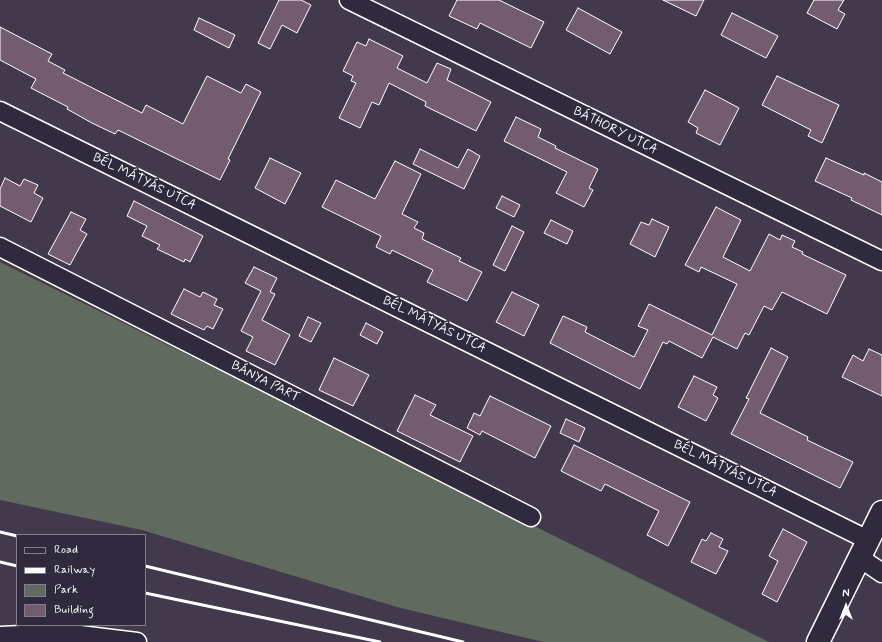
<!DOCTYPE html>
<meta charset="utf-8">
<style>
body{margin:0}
#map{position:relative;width:882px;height:642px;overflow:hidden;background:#43394c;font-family:Mynerve,sans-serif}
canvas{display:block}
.legend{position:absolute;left:16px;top:534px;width:130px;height:92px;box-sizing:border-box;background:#2f2a3d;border:1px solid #827f8b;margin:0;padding:5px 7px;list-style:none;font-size:12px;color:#fff}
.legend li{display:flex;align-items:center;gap:8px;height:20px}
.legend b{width:20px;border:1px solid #827f8b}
.north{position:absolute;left:826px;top:586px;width:40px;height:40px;-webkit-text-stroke:3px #2f2a3d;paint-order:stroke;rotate:0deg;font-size:11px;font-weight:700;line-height:16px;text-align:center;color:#fff}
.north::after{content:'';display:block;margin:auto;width:14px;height:18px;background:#fff;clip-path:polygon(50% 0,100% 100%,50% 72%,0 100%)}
</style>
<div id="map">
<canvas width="882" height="642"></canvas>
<ul class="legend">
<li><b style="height:5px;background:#2f2a3d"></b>Road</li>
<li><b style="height:5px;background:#fff"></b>Railway</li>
<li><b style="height:11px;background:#616a5e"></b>Park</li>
<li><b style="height:11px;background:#735c6f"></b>Building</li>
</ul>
<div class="north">N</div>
</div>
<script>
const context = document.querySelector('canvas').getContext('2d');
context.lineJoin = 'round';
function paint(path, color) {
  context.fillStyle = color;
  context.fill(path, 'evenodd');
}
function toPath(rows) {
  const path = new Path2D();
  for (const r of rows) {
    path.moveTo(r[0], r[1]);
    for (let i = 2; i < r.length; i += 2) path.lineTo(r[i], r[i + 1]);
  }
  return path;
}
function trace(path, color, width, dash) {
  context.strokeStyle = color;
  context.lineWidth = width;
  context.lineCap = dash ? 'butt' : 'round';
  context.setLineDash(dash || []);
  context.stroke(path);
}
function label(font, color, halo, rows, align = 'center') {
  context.font = font + ' Mynerve,sans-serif';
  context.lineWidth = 3;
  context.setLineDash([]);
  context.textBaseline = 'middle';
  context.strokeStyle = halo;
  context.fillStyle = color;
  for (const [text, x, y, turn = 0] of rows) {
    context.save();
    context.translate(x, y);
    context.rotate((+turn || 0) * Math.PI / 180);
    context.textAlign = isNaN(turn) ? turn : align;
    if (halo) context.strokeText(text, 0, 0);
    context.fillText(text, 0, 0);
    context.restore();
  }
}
paint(toPath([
 [0,262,769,642,543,642,397,607,142,530,0,500]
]), '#616a5e');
const building = toPath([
 [279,0,301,0,311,5,297,33,282,25,270,49,258,43,279,0],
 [457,0,499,0,544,22,531,48,480,23,477,29,449,16,457,0],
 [663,0,704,0,696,16,663,0],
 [814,0,844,0,838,10,845,14,837,29,807,13,814,0],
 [578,8,622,32,610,54,566,30,578,8],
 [732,13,778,36,766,58,721,35,732,13],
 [199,18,235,35,229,48,194,30,199,18],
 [0,27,52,54,48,61,65,70,63,73,142,113,146,105,183,124,207,76,241,93,246,84,261,92,228,159,230,160,220,180,118,130,115,134,92,123,67,109,68,107,31,88,36,79,0,60,0,27],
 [369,39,403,56,397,68,427,83,437,63,451,69,447,80,491,102,476,131,425,106,426,102,389,83,379,105,372,102,360,128,339,118,356,83,351,81,353,76,343,71,357,42,366,46,369,39],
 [777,76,839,105,822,143,808,136,811,130,762,105,777,76],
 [705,90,739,108,720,145,696,133,698,128,688,122,705,90],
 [516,117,541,129,538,137,556,146,555,148,598,169,589,188,593,190,584,207,556,193,567,172,504,141,516,117],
 [420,149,458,168,468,149,480,156,464,189,413,164,420,149],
 [270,158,301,173,285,204,255,188,270,158],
 [826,158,864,175,864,173,882,182,882,215,851,200,852,198,815,181,826,158],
 [395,161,421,174,402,214,418,222,414,228,424,233,422,239,461,258,459,261,482,272,467,301,427,282,433,270,392,250,390,254,376,247,381,236,322,207,336,180,375,199,395,161],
 [5,178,20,186,24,179,38,185,34,193,43,198,31,222,0,206,0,189,5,178],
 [502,196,520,205,514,217,496,208,502,196],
 [134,201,203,236,190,262,185,259,184,262,157,249,160,245,142,236,147,226,127,216,134,201],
 [716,207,741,220,723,257,750,271,769,234,780,240,782,235,795,241,792,247,803,252,802,254,846,275,827,314,782,292,772,310,764,306,749,335,745,333,737,349,713,337,702,358,669,341,667,344,663,342,640,389,550,343,563,316,587,327,585,332,634,357,648,330,638,326,649,304,712,335,737,284,701,267,699,272,685,265,716,207],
 [71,212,86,219,80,230,87,234,70,265,48,254,71,212],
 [652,219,669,227,655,257,630,244,641,222,649,225,652,219],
 [551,220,573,231,567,244,544,233,551,220],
 [512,226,524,232,505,271,493,265,512,226],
 [254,267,277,278,270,292,275,294,262,320,290,335,275,365,246,351,253,337,241,331,261,291,245,283,254,267],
 [184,289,200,297,203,292,217,299,214,305,223,309,213,329,207,326,204,330,171,314,184,289],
 [512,292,539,305,524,336,496,322,512,292],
 [308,317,321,323,311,342,299,336,308,317],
 [366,323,383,332,377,344,360,335,366,323],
 [771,348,788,357,760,413,808,437,807,440,853,462,840,488,731,434,749,399,746,398,771,348],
 [869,349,882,355,882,396,842,377,853,355,863,361,869,349],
 [334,358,369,375,353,406,319,390,334,358],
 [694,376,717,387,713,395,718,398,706,421,678,407,694,376],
 [415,395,436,405,430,415,473,436,460,462,397,431,415,395],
 [490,396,551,426,535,458,482,431,480,435,467,428,474,413,480,416,490,396],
 [566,419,585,428,579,442,560,433,566,419],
 [574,445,690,502,668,546,647,535,659,511,605,484,601,491,561,471,574,445],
 [783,529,807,542,777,602,762,594,778,561,769,556,783,529],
 [711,533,723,539,719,547,728,551,716,574,691,562,702,539,706,541,711,533]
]);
paint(building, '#735c6f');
trace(building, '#fff', 1);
const street = toPath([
 [349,0,882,261],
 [0,111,868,540],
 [0,247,531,517],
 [860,558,882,573],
 [0,636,63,633,137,642]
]);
const secondary = toPath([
 [818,642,882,512]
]);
trace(street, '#fff', 21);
trace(secondary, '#fff', 25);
trace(street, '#2f2a3d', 18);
trace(secondary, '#2f2a3d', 22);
trace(toPath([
 [0,532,17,536],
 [0,562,17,566],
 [145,566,463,642],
 [145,593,380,642]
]), '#fff', 3);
label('13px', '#fff', '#2f2a3d', [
 ["BÁTHORY UTCA",615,131,26],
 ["BÉL MÁTYÁS UTCA",144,182,26],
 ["BÉL MÁTYÁS UTCA",434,325,26],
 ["BÁNYA PART",265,382,27],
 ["BÉL MÁTYÁS UTCA",725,469,26]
]);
</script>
